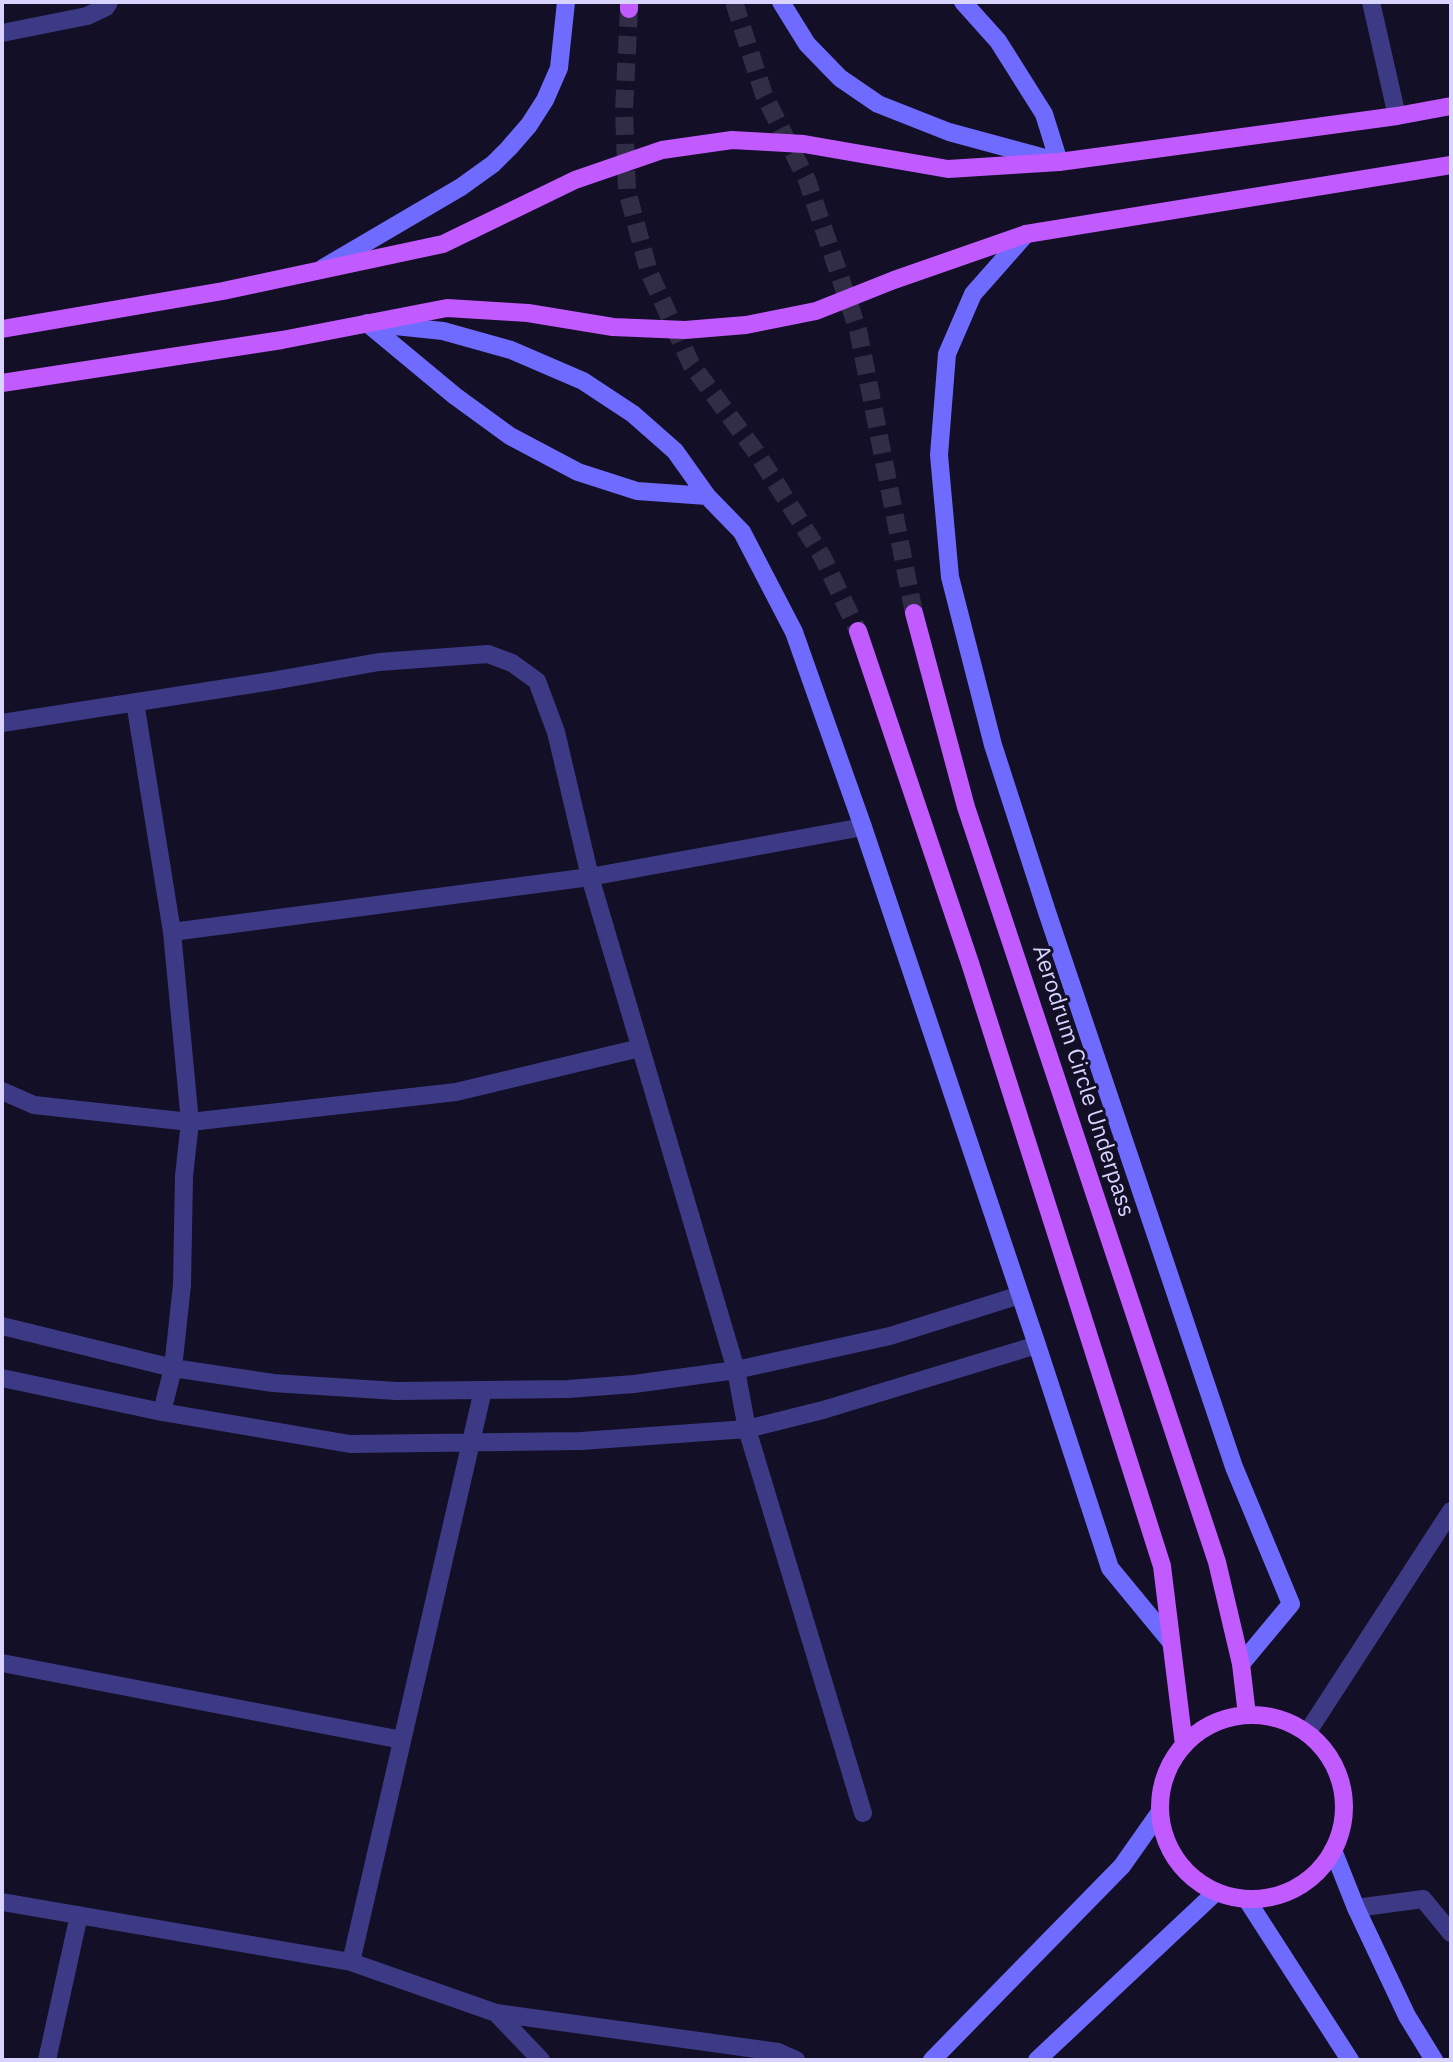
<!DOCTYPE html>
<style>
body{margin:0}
#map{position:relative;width:1453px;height:2062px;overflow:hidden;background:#130f26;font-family:"IBM Plex Sans",sans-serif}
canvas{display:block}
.frame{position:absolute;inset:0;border:4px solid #d9d4ff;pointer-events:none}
</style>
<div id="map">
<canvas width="1453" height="2062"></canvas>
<div class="frame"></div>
</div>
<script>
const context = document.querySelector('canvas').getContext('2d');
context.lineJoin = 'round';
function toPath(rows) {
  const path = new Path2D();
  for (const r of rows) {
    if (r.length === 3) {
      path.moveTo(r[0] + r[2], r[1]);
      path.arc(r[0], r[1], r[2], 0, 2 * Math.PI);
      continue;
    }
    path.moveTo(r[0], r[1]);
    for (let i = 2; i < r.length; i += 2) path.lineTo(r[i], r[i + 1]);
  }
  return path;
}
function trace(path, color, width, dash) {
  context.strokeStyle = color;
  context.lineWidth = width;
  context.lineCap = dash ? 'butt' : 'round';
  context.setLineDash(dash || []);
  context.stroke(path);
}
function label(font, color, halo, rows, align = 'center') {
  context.font = font + ' "IBM Plex Sans",sans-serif';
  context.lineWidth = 6;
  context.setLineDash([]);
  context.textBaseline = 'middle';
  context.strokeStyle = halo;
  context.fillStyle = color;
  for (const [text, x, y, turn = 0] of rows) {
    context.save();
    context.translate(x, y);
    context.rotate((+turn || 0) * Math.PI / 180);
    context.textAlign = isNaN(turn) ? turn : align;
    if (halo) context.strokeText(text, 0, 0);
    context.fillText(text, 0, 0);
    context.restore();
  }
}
trace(toPath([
 [734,2,764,95,807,180,858,330,914,613],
 [629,9,624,111,627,191,649,272,691,364,756,452,822,556,858,631]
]), '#312d47', 18, [18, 9]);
trace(toPath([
 [1371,2,1397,116],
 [2,33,87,16,106,7,109,2],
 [135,702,172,932,190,1122,184,1176,182,1285,173,1368,162,1412],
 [2,723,272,681,379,662,488,654,512,663,537,681,556,732,590,877,736,1370,747,1429,863,1813],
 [172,932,590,877,863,827],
 [2,1091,34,1105,190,1122,456,1092,640,1048],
 [2,1326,173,1368,273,1383,396,1391,568,1389,634,1384,736,1370,890,1336,1020,1295],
 [2,1378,162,1412,350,1444,581,1441,747,1429,823,1410,1037,1345],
 [2,1663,402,1740],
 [1307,1733,1451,1511],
 [2,1902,351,1962,496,2013,541,2060],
 [1356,1908,1423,1899,1451,1933],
 [351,1962,483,1390],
 [496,2013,778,2052,796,2060],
 [47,2060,79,1915]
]), '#3d3a85', 18);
trace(toPath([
 [781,2,807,44,840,78,878,104,949,132,1056,161],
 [963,2,998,41,1044,114,1059,162],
 [1026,234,973,294,947,354,939,455,950,577,993,745,1047,912,1234,1467,1291,1604,1241,1664],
 [323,268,461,187,493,164,509,148,529,125,545,100,559,68,566,2],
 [367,323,455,396,510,436,578,472,637,491,707,496],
 [376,324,443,331,511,350,583,381,633,414,675,451,707,496,742,532,794,632,863,827,1037,1345,1110,1568,1171,1642],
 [1333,1850,1356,1908,1407,2016,1434,2060],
 [1247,1900,1350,2060],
 [932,2060,1122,1866,1160,1812],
 [1037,2060,1216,1892]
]), '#6f6bff', 18);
trace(toPath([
 [629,9,629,2],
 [2,329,223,291,443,244,575,180,662,150,732,140,804,144,948,169,1059,162,1397,116,1451,106],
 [2,383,282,340,447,308,528,313,613,327,685,330,746,325,816,311,894,280,1026,234,1451,165],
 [914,613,966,807,1217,1562,1241,1664,1247,1715],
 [858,631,970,963,1162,1566,1184,1745],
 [1252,1807,92]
]), '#c25bff', 18);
label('23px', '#d9d4ff', '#130f26', [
 ["Aerodrum Circle Underpass",1083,1081,72]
]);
</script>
